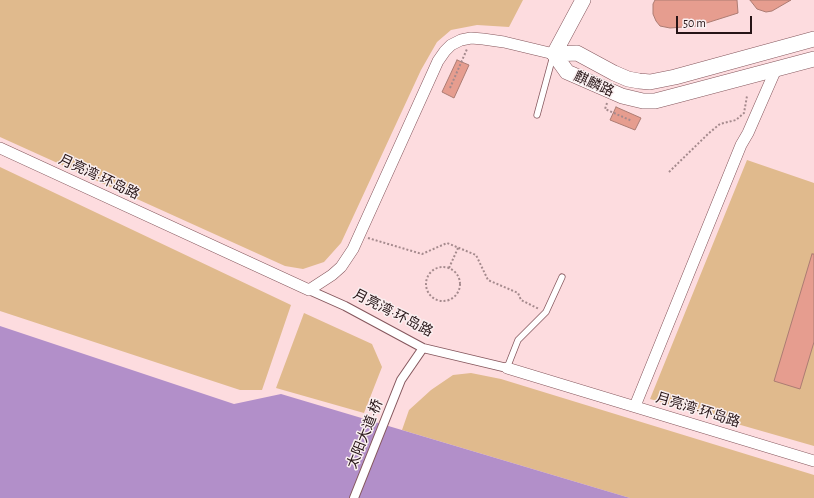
<!DOCTYPE html>
<meta charset="utf-8">
<style>
body{margin:0}
#map{position:relative;width:814px;height:498px;overflow:hidden;background:#fddcdf;font-family:"Alegreya Sans",sans-serif}
canvas{display:block}
.scale{position:absolute;left:676px;top:16px;width:76px;height:18px;box-sizing:border-box;border:2px solid #261416;border-top:0;padding-left:5px;font-size:12px;line-height:14px;white-space:nowrap;color:#261416;-webkit-text-stroke:3px #faeff0;paint-order:stroke}
</style>
<div id="map">
<canvas width="814" height="498"></canvas>
<div class="scale">50 m</div>
</div>
<script>
const context = document.querySelector('canvas').getContext('2d');
context.lineJoin = 'round';
function paint(path, color) {
  context.fillStyle = color;
  context.fill(path, 'evenodd');
}
function toPath(rows) {
  const path = new Path2D();
  for (const r of rows) {
    if (r.length === 3) {
      path.moveTo(r[0] + r[2], r[1]);
      path.arc(r[0], r[1], r[2], 0, 2 * Math.PI);
      continue;
    }
    path.moveTo(r[0], r[1]);
    for (let i = 2; i < r.length; i += 2) path.lineTo(r[i], r[i + 1]);
  }
  return path;
}
function trace(path, color, width, dash) {
  context.strokeStyle = color;
  context.lineWidth = width;
  context.lineCap = dash ? 'butt' : 'round';
  context.setLineDash(dash || []);
  context.stroke(path);
}
function label(font, color, halo, rows, align = 'center') {
  context.font = font + ' "Alegreya Sans","Noto Sans SC",sans-serif';
  context.lineWidth = 3;
  context.setLineDash([]);
  context.textBaseline = 'middle';
  context.strokeStyle = halo;
  context.fillStyle = color;
  for (const [text, x, y, turn = 0] of rows) {
    context.save();
    context.translate(x, y);
    context.rotate((+turn || 0) * Math.PI / 180);
    context.textAlign = isNaN(turn) ? turn : align;
    if (halo) context.strokeText(text, 0, 0);
    context.fillText(text, 0, 0);
    context.restore();
  }
}
paint(toPath([
 [0,0,523,0,509,27,477,25,451,30,437,42,421,70,341,243,324,262,303,269,285,266,0,137],
 [747,160,814,183,814,446,650,399],
 [0,167,291,305,262,390,240,390,0,311],
 [304,313,372,344,382,367,364,413,276,388],
 [471,373,501,379,814,475,814,498,630,498,402,430,409,410,431,390,453,375]
]), '#e0ba8d');
paint(toPath([
 [0,326,234,404,281,394,630,498,0,498]
]), '#b28fc9');
const building = toPath([
 [655,0,737,0,738,13,697,26,670,28,660,26,656,21,653,14,653,4,655,0],
 [750,0,791,0,772,11,766,12,757,9,750,0],
 [457,60,469,65,454,98,442,92,457,60],
 [616,107,641,118,635,130,610,120,616,107],
 [812,254,814,254,814,342,800,389,774,381,812,254]
]);
paint(building, '#e69d8f');
trace(building, '#ac7c73', 1);
const service = toPath([
 [537,115,553,56],
 [507,368,518,340,546,312,562,277]
]);
const pedestrian = toPath([
 [309,290,345,306,423,348,507,368],
 [354,498,401,380,423,348]
]);
const minor = toPath([
 [0,148,309,290,332,275,341,267,353,249,438,61,445,51,451,45,461,40,471,38,483,39,504,42,554,54],
 [507,368,814,461],
 [635,406,741,145,748,133,776,69]
]);
const secondary = toPath([
 [554,54,567,72,622,96,643,101,655,101,678,95,814,59],
 [554,54,577,53,614,73,628,79,639,81,650,82,675,77,814,39],
 [554,54,583,0]
]);
trace(service, '#85575d', 7);
trace(pedestrian, '#85575d', 10);
trace(minor, '#85575d', 12);
trace(secondary, '#85575d', 16);
trace(toPath([
 [450,88,467,49],
 [607,103,605,109,632,121],
 [669,172,709,133,720,124,736,120,744,113,747,96],
 [368,238,422,254,447,243,476,255,488,280,518,293,521,300,539,309],
 [443,284,17],
 [449,268,458,248]
]), '#a58a8d', 2, [2, 2]);
trace(service, '#fff', 5.5);
trace(pedestrian, '#fff', 8);
trace(minor, '#fff', 11);
trace(secondary, '#fff', 15);
label('14px', '#261416', '#faeff0', [
 ["麒麟路",594,84,24],
 ["月亮湾·环岛路",99,177,25],
 ["月亮湾·环岛路",393,313,27],
 ["月亮湾·环岛路",698,410,17],
 ["太阳大道·桥",365,434,-68]
]);
</script>
